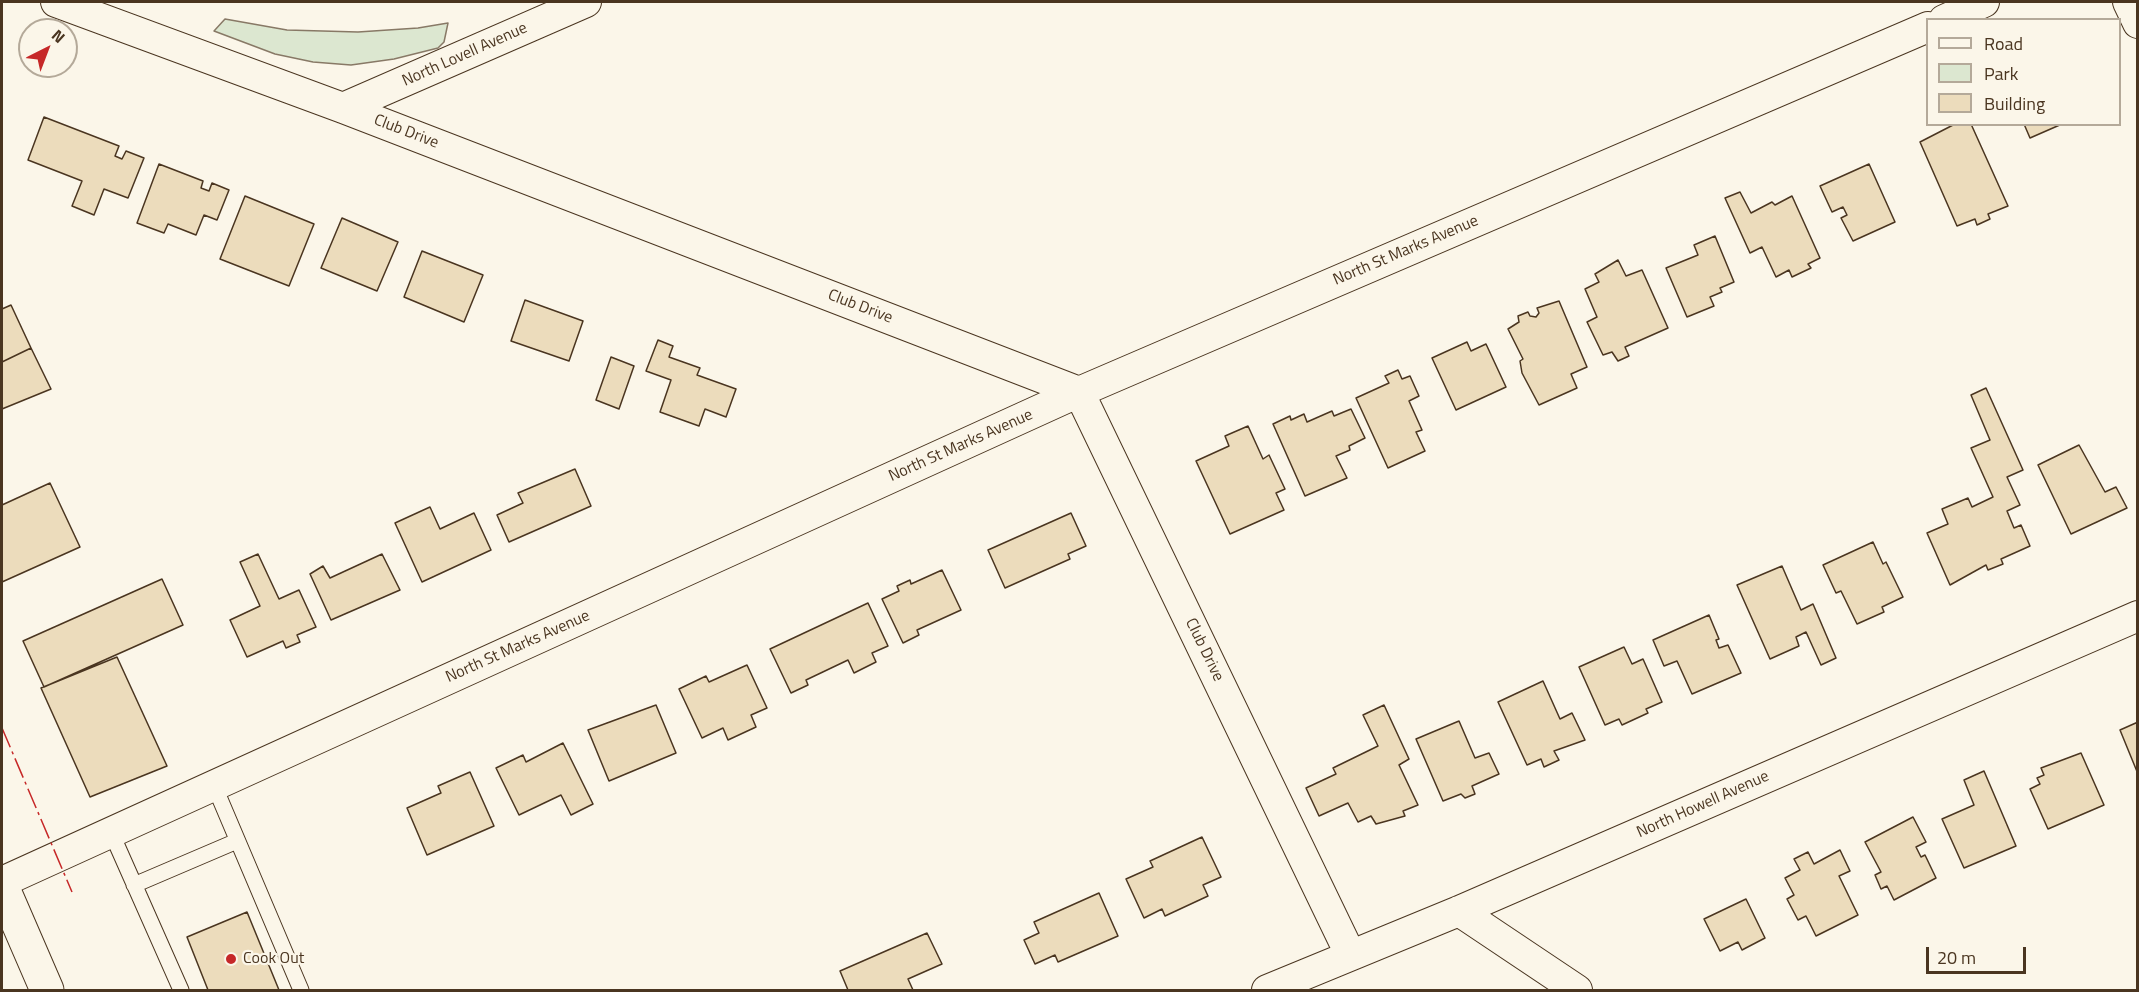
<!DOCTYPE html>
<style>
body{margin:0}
#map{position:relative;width:2139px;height:992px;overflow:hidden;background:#fbf6e9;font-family:"Titillium Web",sans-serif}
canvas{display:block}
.frame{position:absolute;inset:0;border:3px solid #4a3520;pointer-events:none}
.legend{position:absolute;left:1926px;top:18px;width:195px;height:108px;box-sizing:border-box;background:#fbf6e9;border:2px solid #b4a999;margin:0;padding:8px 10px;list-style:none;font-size:18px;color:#4a3520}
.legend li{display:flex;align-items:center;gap:12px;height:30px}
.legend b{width:30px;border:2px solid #b4a999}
.north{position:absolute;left:18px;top:18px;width:60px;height:60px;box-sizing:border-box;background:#fbf6e9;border:2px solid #b4a999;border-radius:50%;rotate:42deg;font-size:16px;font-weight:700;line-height:24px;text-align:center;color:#4a3520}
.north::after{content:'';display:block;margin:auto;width:21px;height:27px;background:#c62828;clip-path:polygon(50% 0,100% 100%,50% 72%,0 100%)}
.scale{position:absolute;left:1926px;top:947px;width:100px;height:27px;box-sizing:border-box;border:3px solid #4a3520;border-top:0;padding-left:8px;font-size:18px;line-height:21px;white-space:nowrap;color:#4a3520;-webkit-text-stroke:4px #fbf6e9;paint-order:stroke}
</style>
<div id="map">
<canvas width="2139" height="992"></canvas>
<div class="frame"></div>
<ul class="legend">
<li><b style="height:8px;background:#fbf6e9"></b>Road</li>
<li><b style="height:16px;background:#dce7d0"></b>Park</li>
<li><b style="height:16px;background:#ecdcbc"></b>Building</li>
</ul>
<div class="north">N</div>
<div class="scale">20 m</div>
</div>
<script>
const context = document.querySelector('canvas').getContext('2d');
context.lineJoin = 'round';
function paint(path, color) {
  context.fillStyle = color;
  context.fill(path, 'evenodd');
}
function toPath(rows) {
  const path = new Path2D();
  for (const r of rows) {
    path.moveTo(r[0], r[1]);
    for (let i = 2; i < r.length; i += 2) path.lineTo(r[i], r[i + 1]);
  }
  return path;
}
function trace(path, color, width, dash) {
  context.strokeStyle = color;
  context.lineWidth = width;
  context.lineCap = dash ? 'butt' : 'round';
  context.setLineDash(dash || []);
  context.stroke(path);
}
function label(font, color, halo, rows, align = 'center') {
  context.font = font + ' "Titillium Web",sans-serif';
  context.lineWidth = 4.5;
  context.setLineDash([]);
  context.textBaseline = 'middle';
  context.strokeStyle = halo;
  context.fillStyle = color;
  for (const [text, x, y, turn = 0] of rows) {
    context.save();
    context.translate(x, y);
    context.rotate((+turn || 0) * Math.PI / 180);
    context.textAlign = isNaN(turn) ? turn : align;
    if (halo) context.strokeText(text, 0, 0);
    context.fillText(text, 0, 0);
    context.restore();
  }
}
const green = toPath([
 [225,19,287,30,358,32,418,28,448,23,444,42,438,48,394,59,351,65,313,62,275,54,214,31,225,19]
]);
paint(green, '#dce7d0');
trace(green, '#887966', 1.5);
const building = toPath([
 [44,117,119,146,115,156,122,159,126,151,144,158,128,198,104,189,94,215,72,206,82,181,28,160,44,117],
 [1955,124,1971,124,2008,206,1988,214,1990,219,1977,225,1975,219,1957,226,1920,142,1955,124],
 [2024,124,2062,124,2030,138,2024,124],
 [159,164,203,181,201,188,209,191,212,183,229,190,217,220,204,215,196,235,168,224,164,233,137,223,159,164],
 [1869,164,1895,222,1853,241,1841,218,1847,215,1843,207,1832,212,1820,186,1869,164],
 [1740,192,1751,213,1772,202,1775,205,1792,196,1820,258,1808,264,1811,268,1792,277,1789,270,1776,277,1762,247,1750,253,1725,198,1740,192],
 [245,196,314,224,289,286,220,259,245,196],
 [342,218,398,242,377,291,321,268,342,218],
 [1715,236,1734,282,1720,288,1722,292,1710,297,1714,306,1687,317,1666,268,1698,255,1694,245,1715,236],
 [422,251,483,275,464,322,404,297,422,251],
 [1618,260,1626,276,1642,270,1668,328,1625,347,1629,356,1618,361,1612,352,1603,355,1587,322,1597,317,1585,289,1599,282,1595,274,1618,260],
 [525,300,583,321,569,361,511,341,525,300],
 [1559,301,1587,367,1571,374,1577,388,1539,405,1522,373,1520,361,1523,359,1508,329,1519,322,1518,316,1528,312,1530,316,1536,317,1539,313,1537,308,1559,301],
 [11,305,31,348,2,362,2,309,11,305],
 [658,340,673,346,669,357,700,368,697,375,736,389,726,417,705,409,699,426,660,412,671,380,646,371,658,340],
 [1467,342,1471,351,1486,344,1506,387,1456,410,1432,358,1467,342],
 [31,348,51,389,2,409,2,362,31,348],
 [611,357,634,366,619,409,596,400,611,357],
 [1398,370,1402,379,1410,376,1419,396,1409,401,1422,430,1416,432,1425,451,1388,468,1356,398,1389,383,1385,376,1398,370],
 [1986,388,2023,470,2007,477,2020,505,2007,511,2014,528,2021,525,2030,546,2001,559,2003,564,1988,570,1986,565,1950,585,1927,533,1948,524,1942,509,1968,498,1972,507,1993,497,1971,448,1990,440,1971,395,1986,388],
 [1351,409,1365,438,1349,446,1350,450,1336,456,1347,478,1305,496,1273,424,1290,416,1291,420,1304,414,1307,422,1332,411,1334,416,1351,409],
 [1248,426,1263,459,1269,455,1285,489,1276,493,1284,510,1230,534,1196,461,1229,446,1225,436,1248,426],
 [2079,445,2105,492,2116,487,2127,508,2071,534,2038,465,2079,445],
 [575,469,591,506,509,542,497,515,523,503,518,493,575,469],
 [50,483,80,547,2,582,2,505,50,483],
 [430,507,440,529,474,513,491,550,422,582,395,523,430,507],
 [1071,513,1086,546,1068,554,1070,559,1005,588,988,550,1071,513],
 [1873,542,1883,564,1886,562,1903,597,1882,607,1884,612,1857,624,1841,591,1836,593,1823,565,1873,542],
 [258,554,279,599,299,590,316,627,297,635,300,642,286,648,283,641,247,657,230,620,260,606,240,562,258,554],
 [382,554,400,590,331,620,310,574,323,566,330,578,382,554],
 [1782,566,1801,610,1813,604,1836,658,1821,665,1806,632,1796,637,1799,646,1770,659,1737,585,1782,566],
 [942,570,961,610,917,630,919,635,903,643,882,599,899,591,897,586,910,580,911,584,942,570],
 [162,579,183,625,44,687,23,641,162,579],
 [868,603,888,646,872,653,876,662,854,673,848,660,806,680,808,685,791,693,770,649,868,603],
 [1709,615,1719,639,1716,640,1719,648,1728,645,1741,673,1692,694,1677,661,1664,666,1653,640,1709,615],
 [1624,647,1632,664,1643,659,1662,702,1646,709,1648,713,1622,725,1619,719,1605,725,1579,667,1624,647],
 [117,657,167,766,90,797,41,688,117,657],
 [747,665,767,708,751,715,756,727,728,740,723,728,702,738,679,689,706,676,709,682,747,665],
 [1543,681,1560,719,1572,713,1585,740,1554,751,1559,760,1544,767,1541,759,1527,765,1498,702,1543,681],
 [656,705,676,753,609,781,588,730,656,705],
 [1384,705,1409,759,1399,765,1418,805,1403,811,1405,816,1376,824,1371,816,1358,822,1348,803,1319,816,1306,788,1336,774,1333,768,1378,746,1363,715,1384,705],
 [1459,721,1475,758,1489,753,1499,774,1472,786,1475,794,1465,798,1461,794,1443,801,1416,739,1459,721],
 [2138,722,2138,774,2120,730,2138,722],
 [563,743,593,804,571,815,561,795,519,815,496,768,523,755,526,762,563,743],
 [2081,753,2104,805,2048,829,2030,789,2040,784,2037,778,2044,775,2041,768,2081,753],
 [1984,771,2016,846,1964,868,1942,819,1974,805,1964,780,1984,771],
 [470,772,494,826,427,855,407,808,441,793,438,786,470,772],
 [1913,817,1926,842,1916,847,1921,857,1925,855,1936,878,1894,900,1887,886,1881,889,1875,875,1881,872,1865,842,1913,817],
 [1202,837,1221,877,1203,885,1208,896,1165,916,1162,909,1144,918,1126,879,1153,867,1150,861,1202,837],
 [1840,850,1850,871,1839,876,1858,915,1816,936,1806,916,1798,920,1787,899,1794,895,1785,878,1800,870,1794,859,1808,852,1814,864,1840,850],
 [1099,893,1118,936,1058,962,1055,955,1035,964,1024,940,1039,933,1034,922,1099,893],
 [1746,899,1765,938,1742,950,1738,942,1720,951,1704,919,1746,899],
 [247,912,279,990,208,990,187,937,247,912],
 [927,933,942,964,908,979,913,990,848,990,840,971,927,933]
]);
paint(building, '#ecdcbc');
trace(building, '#4a3520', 1.5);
const lane = toPath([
 [214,785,301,990],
 [111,832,181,990],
 [134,885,237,841]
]);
const street = toPath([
 [56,2,343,108,1079,392,1350,954],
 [2128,2,2138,23],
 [1944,20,1984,2],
 [343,108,586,2],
 [2,882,1079,392,1928,27],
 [1459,911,1577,990],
 [1267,990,1459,911,2138,616]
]);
const primary = toPath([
 [2,886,47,990]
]);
trace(lane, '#4a3520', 17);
trace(street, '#4a3520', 32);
trace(primary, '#4a3520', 35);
trace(lane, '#fbf6e9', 15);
trace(street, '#fbf6e9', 30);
trace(primary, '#fbf6e9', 33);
trace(toPath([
 [2,728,72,892]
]), '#c62828', 1.5, [21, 4.5, 3, 4.5]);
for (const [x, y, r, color] of [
 [231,959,6,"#c62828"]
]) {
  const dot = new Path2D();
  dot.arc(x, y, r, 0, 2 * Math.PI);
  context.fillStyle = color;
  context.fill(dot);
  trace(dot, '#fbf6e9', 2);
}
label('16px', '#4a3520', '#fbf6e9', [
 ["North Lovell Avenue",465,55,-24],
 ["Club Drive",406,132,21],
 ["North St Marks Avenue",1406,251,-23],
 ["Club Drive",860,307,21],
 ["North St Marks Avenue",961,446,-24],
 ["North St Marks Avenue",518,647,-24],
 ["Club Drive",1204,650,64],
 ["North Howell Avenue",1703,805,-24]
]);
label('16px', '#4a3520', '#fbf6e9', [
 ["Cook Out",243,959]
], 'left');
</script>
